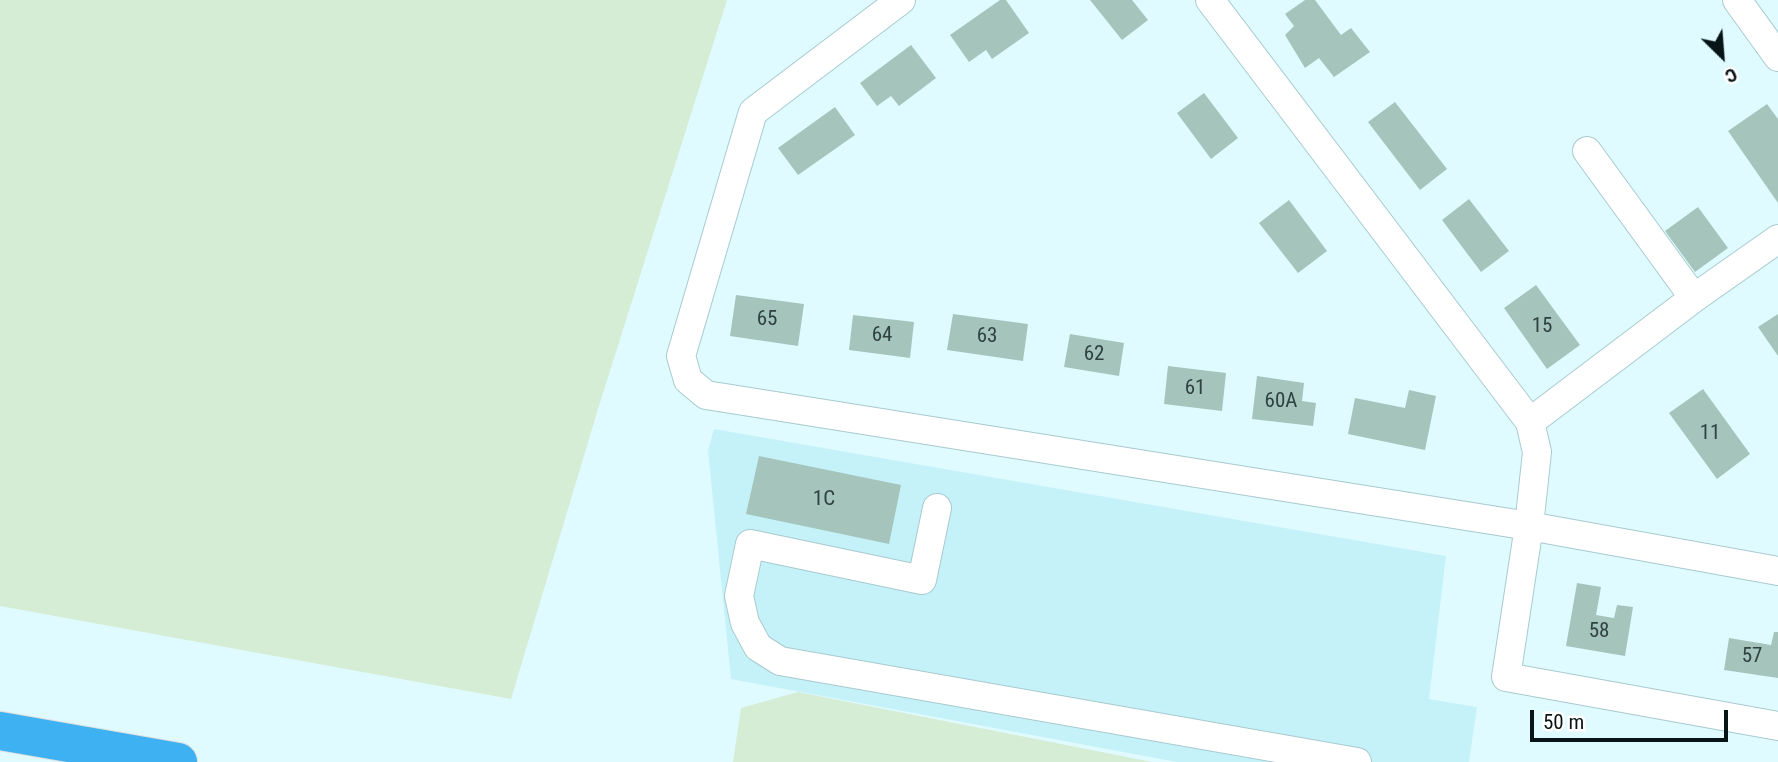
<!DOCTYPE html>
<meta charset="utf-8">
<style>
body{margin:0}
#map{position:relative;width:1778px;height:762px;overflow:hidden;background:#dffbff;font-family:"Roboto Condensed",sans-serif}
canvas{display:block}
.north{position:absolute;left:1687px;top:21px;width:70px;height:70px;-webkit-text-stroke:5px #fff;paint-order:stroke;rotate:155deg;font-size:19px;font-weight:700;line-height:28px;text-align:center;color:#081516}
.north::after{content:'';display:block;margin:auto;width:24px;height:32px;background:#081516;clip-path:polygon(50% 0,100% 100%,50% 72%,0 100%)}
.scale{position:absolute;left:1530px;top:710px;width:198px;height:32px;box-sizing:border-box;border:4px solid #081516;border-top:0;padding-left:9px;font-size:21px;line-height:24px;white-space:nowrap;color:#081516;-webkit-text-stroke:5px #fff;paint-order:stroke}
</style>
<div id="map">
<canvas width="1778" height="762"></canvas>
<div class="north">С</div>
<div class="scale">50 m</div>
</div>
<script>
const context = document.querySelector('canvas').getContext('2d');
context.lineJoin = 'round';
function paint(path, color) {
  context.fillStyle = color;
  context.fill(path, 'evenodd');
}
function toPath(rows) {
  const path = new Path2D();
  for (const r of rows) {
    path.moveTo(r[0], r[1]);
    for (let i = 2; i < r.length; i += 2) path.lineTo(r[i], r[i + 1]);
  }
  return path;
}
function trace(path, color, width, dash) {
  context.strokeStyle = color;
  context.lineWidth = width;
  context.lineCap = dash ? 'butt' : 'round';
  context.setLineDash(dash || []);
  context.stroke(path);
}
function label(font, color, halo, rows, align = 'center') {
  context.font = font + ' "Roboto Condensed",sans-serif';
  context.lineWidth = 5;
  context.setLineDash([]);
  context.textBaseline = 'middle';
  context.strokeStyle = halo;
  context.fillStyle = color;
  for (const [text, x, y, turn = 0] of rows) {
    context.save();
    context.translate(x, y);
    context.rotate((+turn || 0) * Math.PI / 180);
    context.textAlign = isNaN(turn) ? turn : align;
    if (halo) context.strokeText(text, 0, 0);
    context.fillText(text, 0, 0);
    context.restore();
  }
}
paint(toPath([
 [714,429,1446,556,1429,699,1477,707,1469,762,1177,762,731,679,708,450]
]), '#c5f2f8');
paint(toPath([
 [0,0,727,0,598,409,511,699,0,606],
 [798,692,1152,762,733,762,741,708]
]), '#d5ecd5');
paint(toPath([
 [1000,0,1006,0,1029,33,992,59,986,50,969,62,950,35],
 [1090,0,1132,0,1148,20,1122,40],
 [1305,0,1315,0,1341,35,1351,28,1370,52,1334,77,1319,58,1305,68,1285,35,1294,26,1285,14],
 [911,45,936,78,899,106,891,96,877,106,860,83],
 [1204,93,1238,138,1211,159,1177,113],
 [1395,102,1447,169,1420,190,1368,122],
 [1767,104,1778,119,1778,203,1728,131],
 [835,107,855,135,798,175,778,148],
 [1469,199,1509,251,1481,272,1442,220],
 [1289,200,1327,251,1298,273,1259,223],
 [1698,207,1728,248,1695,272,1665,231],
 [1536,285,1580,345,1547,369,1504,308],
 [736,295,804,304,798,346,730,336],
 [953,314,1028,324,1023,361,947,350],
 [1778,314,1778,356,1758,327],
 [853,315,914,322,910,358,849,350],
 [1070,334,1124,343,1119,376,1064,367],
 [1168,366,1226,373,1222,411,1164,404],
 [1257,376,1304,383,1302,401,1316,403,1313,426,1252,419],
 [1703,389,1750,454,1717,479,1669,413],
 [1409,390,1436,396,1425,450,1348,434,1355,398,1405,408],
 [759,456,901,485,889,544,746,514],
 [1577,583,1601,587,1596,615,1614,618,1617,605,1633,607,1625,656,1566,646],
 [1774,632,1778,632,1778,678,1724,670,1729,638,1771,645]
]), '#a5c5bc');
const minor = toPath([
 [901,0,753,112,681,356,688,380,706,395,1529,526,1778,571],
 [1210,0,1530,422,1537,452,1529,526,1506,677,1778,726],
 [1737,0,1778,57],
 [1587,151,1694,298],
 [1530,422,1694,298,1778,239],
 [937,508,922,580,750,544,739,596,745,623,758,647,780,661,1357,762]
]);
const highway = toPath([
 [0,731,178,762]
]);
trace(minor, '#a8cacf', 30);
trace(highway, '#dcdede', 40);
trace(minor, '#fff', 28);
trace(highway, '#3db1f1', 38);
label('21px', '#2f4140', null, [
 ["65",767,320],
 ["15",1542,327],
 ["64",882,336],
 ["63",987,337],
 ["62",1094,355],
 ["61",1195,389],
 ["60А",1281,402],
 ["11",1710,434],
 ["1С",824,500],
 ["58",1599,632],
 ["57",1752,657]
]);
</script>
